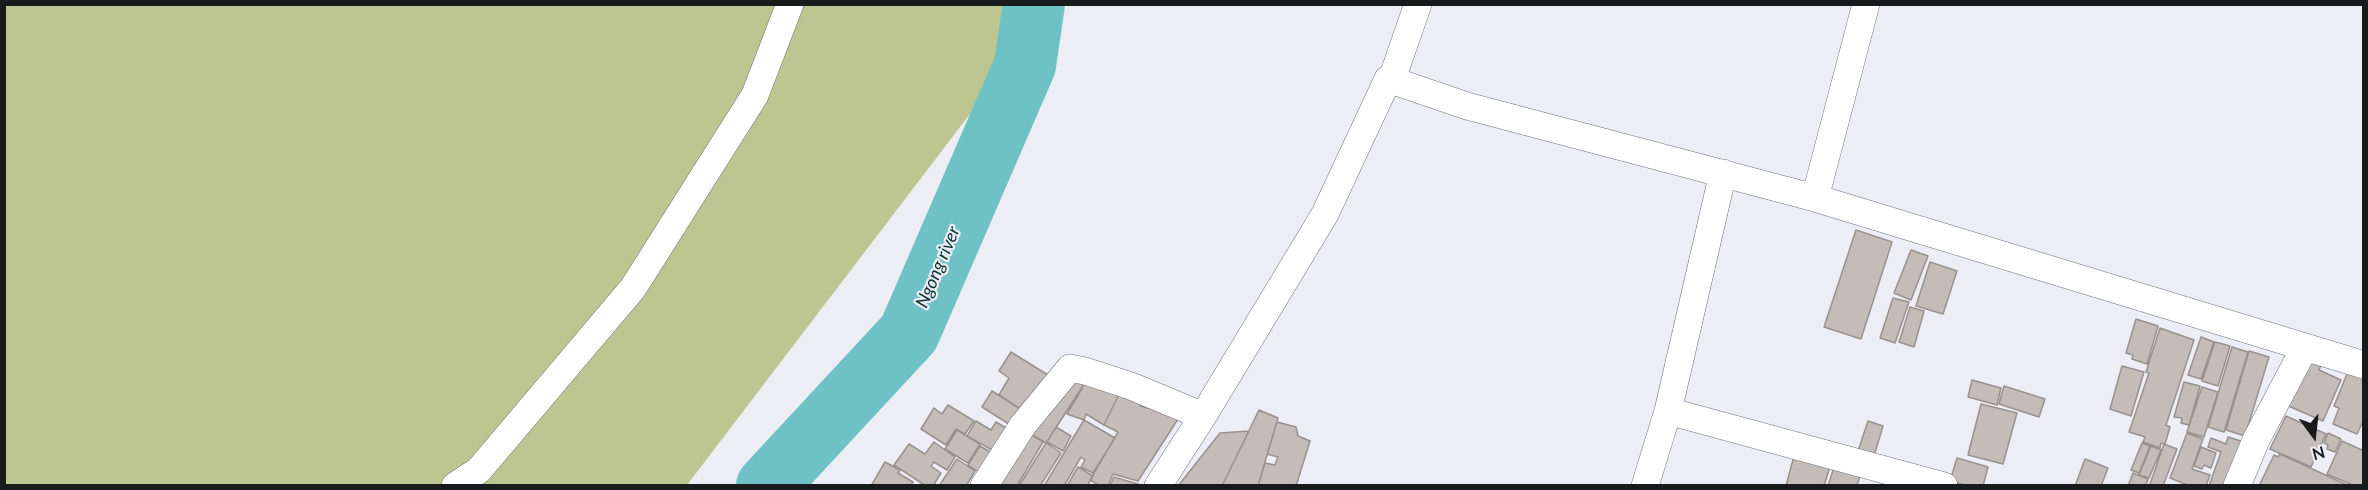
<!DOCTYPE html>
<style>
body{margin:0}
#map{position:relative;width:2368px;height:490px;overflow:hidden;background:#ecedf5;font-family:Lato,sans-serif}
canvas{display:block}
.frame{position:absolute;inset:0;border:6px solid #191a1c;pointer-events:none}
.north{position:absolute;left:2284px;top:406px;width:60px;height:60px;-webkit-text-stroke:4px #ecedf5;paint-order:stroke;rotate:165deg;font-size:16px;font-weight:700;line-height:24px;text-align:center;color:#191a1c}
.north::after{content:'';display:block;margin:auto;width:21px;height:27px;background:#191a1c;clip-path:polygon(50% 0,100% 100%,50% 72%,0 100%)}
</style>
<div id="map">
<canvas width="2368" height="490"></canvas>
<div class="frame"></div>
<div class="north">N</div>
</div>
<script>
const context = document.querySelector('canvas').getContext('2d');
context.lineJoin = 'round';
function paint(path, color) {
  context.fillStyle = color;
  context.fill(path, 'evenodd');
}
function toPath(rows) {
  const path = new Path2D();
  for (const r of rows) {
    path.moveTo(r[0], r[1]);
    for (let i = 2; i < r.length; i += 2) path.lineTo(r[i], r[i + 1]);
  }
  return path;
}
function trace(path, color, width, dash) {
  context.strokeStyle = color;
  context.lineWidth = width;
  context.lineCap = dash ? 'butt' : 'round';
  context.setLineDash(dash || []);
  context.stroke(path);
}
function label(font, color, halo, rows, align = 'center') {
  context.font = font + ' Lato,sans-serif';
  context.lineWidth = 4.5;
  context.setLineDash([]);
  context.textBaseline = 'middle';
  context.strokeStyle = halo;
  context.fillStyle = color;
  for (const [text, x, y, turn = 0] of rows) {
    context.save();
    context.translate(x, y);
    context.rotate((+turn || 0) * Math.PI / 180);
    context.textAlign = isNaN(turn) ? turn : align;
    if (halo) context.strokeText(text, 0, 0);
    context.fillText(text, 0, 0);
    context.restore();
  }
}
paint(toPath([
 [1009,4,1021,47,687,485,5,486,4,5]
]), '#bdc591');
trace(toPath([
 [767,486,909,333,1025,65,1034,4]
]), '#6ec1c4', 62);
const building = toPath([
 [1856,230,1892,242,1861,339,1824,327,1856,230],
 [1911,250,1928,256,1911,300,1894,293,1911,250],
 [1930,262,1957,271,1943,314,1916,306,1930,262],
 [1893,298,1909,302,1895,343,1880,338,1893,298],
 [1910,307,1924,311,1914,347,1899,342,1910,307],
 [2136,319,2158,326,2147,364,2132,359,2133,355,2126,353,2136,319],
 [2160,328,2194,340,2166,425,2170,427,2165,444,2161,443,2160,448,2143,442,2145,437,2129,432,2149,373,2146,372,2160,328],
 [2201,337,2214,342,2201,379,2188,375,2201,337],
 [2215,342,2230,346,2218,386,2202,381,2215,342],
 [2232,347,2248,352,2224,432,2208,427,2232,347],
 [2249,351,2269,357,2245,436,2226,430,2249,351],
 [1011,352,1048,375,1022,410,999,395,1009,378,999,371,1011,352],
 [2307,357,2322,363,2319,370,2341,380,2323,421,2286,405,2307,357],
 [2122,366,2144,372,2131,416,2110,409,2122,366],
 [2349,369,2364,376,2364,419,2357,434,2333,424,2339,408,2334,406,2349,369],
 [1070,372,1088,378,1046,443,1029,433,1070,372],
 [1088,378,1121,390,1104,425,1086,414,1084,420,1067,414,1088,378],
 [1972,380,2001,388,1997,405,1968,397,1972,380],
 [2184,382,2200,386,2189,425,2181,423,2182,418,2174,417,2184,382],
 [2004,386,2045,399,2039,417,1999,404,2004,386],
 [2202,387,2218,392,2204,437,2187,432,2202,387],
 [1121,390,1142,395,1140,406,1180,416,1138,481,1113,474,1108,486,1100,486,1090,480,1118,432,1104,425,1121,390],
 [992,391,1022,410,1012,426,982,407,992,391],
 [1981,404,2017,413,2003,464,1968,455,1981,404],
 [948,405,974,421,965,434,956,429,946,445,921,429,934,408,942,414,948,405],
 [1259,410,1278,418,1258,486,1222,486,1259,410],
 [2286,416,2326,434,2311,467,2270,449,2286,416],
 [1084,420,1115,438,1093,473,1081,467,1085,460,1081,457,1064,486,1044,486,1084,420],
 [976,421,991,430,996,422,1008,429,994,451,967,436,976,421],
 [1868,421,1883,426,1874,456,1858,451,1868,421],
 [1277,422,1296,427,1298,436,1310,441,1296,486,1258,486,1265,463,1275,465,1278,457,1267,454,1277,422],
 [1056,427,1071,436,1063,451,1047,442,1056,427],
 [957,430,980,444,968,463,945,449,957,430],
 [1249,431,1222,486,1178,486,1220,433,1249,431],
 [1029,433,1043,442,1017,486,997,486,1029,433],
 [2187,433,2203,439,2192,469,2210,475,2206,486,2190,486,2170,478,2187,433],
 [2328,433,2341,439,2335,452,2327,449,2328,445,2324,443,2328,433],
 [2228,437,2244,442,2228,486,2209,486,2221,452,2208,447,2211,438,2226,444,2228,437],
 [2342,441,2364,451,2364,486,2355,486,2327,474,2342,441],
 [934,442,955,457,947,470,934,462,931,466,941,473,933,486,926,486,894,465,909,444,925,454,934,442],
 [1046,443,1061,453,1040,486,1019,486,1046,443],
 [2142,443,2150,446,2139,473,2131,470,2142,443],
 [2164,444,2177,449,2163,486,2153,486,2150,484,2164,444],
 [980,446,992,453,980,473,968,465,980,446],
 [2151,446,2161,450,2149,478,2139,475,2151,446],
 [2201,447,2216,453,2211,468,2204,465,2202,469,2194,466,2201,447],
 [1795,452,1831,463,1824,486,1786,486,1795,452],
 [2280,454,2349,486,2259,486,2274,455,2278,457,2280,454],
 [1957,458,1988,467,1983,486,1968,486,1950,481,1957,458],
 [957,459,975,471,966,486,939,486,957,459],
 [2085,459,2108,468,2101,486,2075,486,2085,459],
 [885,462,900,470,898,473,913,482,910,486,871,486,885,462],
 [1078,467,1093,476,1087,486,1067,486,1078,467],
 [1834,467,1860,475,1857,486,1828,486,1834,467],
 [2133,473,2148,479,2146,486,2128,486,2133,473],
 [1114,477,1141,485,1110,486,1114,477]
]);
paint(building, '#c3bcb8');
trace(building, '#98918e', 1.5);
const minor = toPath([
 [1388,79,1467,106,1815,198,2364,365],
 [1815,198,1866,4],
 [1668,411,1944,486],
 [455,486,479,470,633,288,755,95,790,4],
 [984,486,1023,425,1070,368,1085,371,1131,386,1203,416],
 [1158,486,1203,416,1325,214,1388,79,1392,79,1418,4],
 [1645,486,1668,411,1723,173],
 [2237,486,2256,440,2305,347]
]);
trace(minor, '#707278', 28);
trace(minor, '#fff', 27);
label('italic 18px', '#053031', '#ecedf5', [
 ["Ngong river",938,267,-67]
]);
</script>
